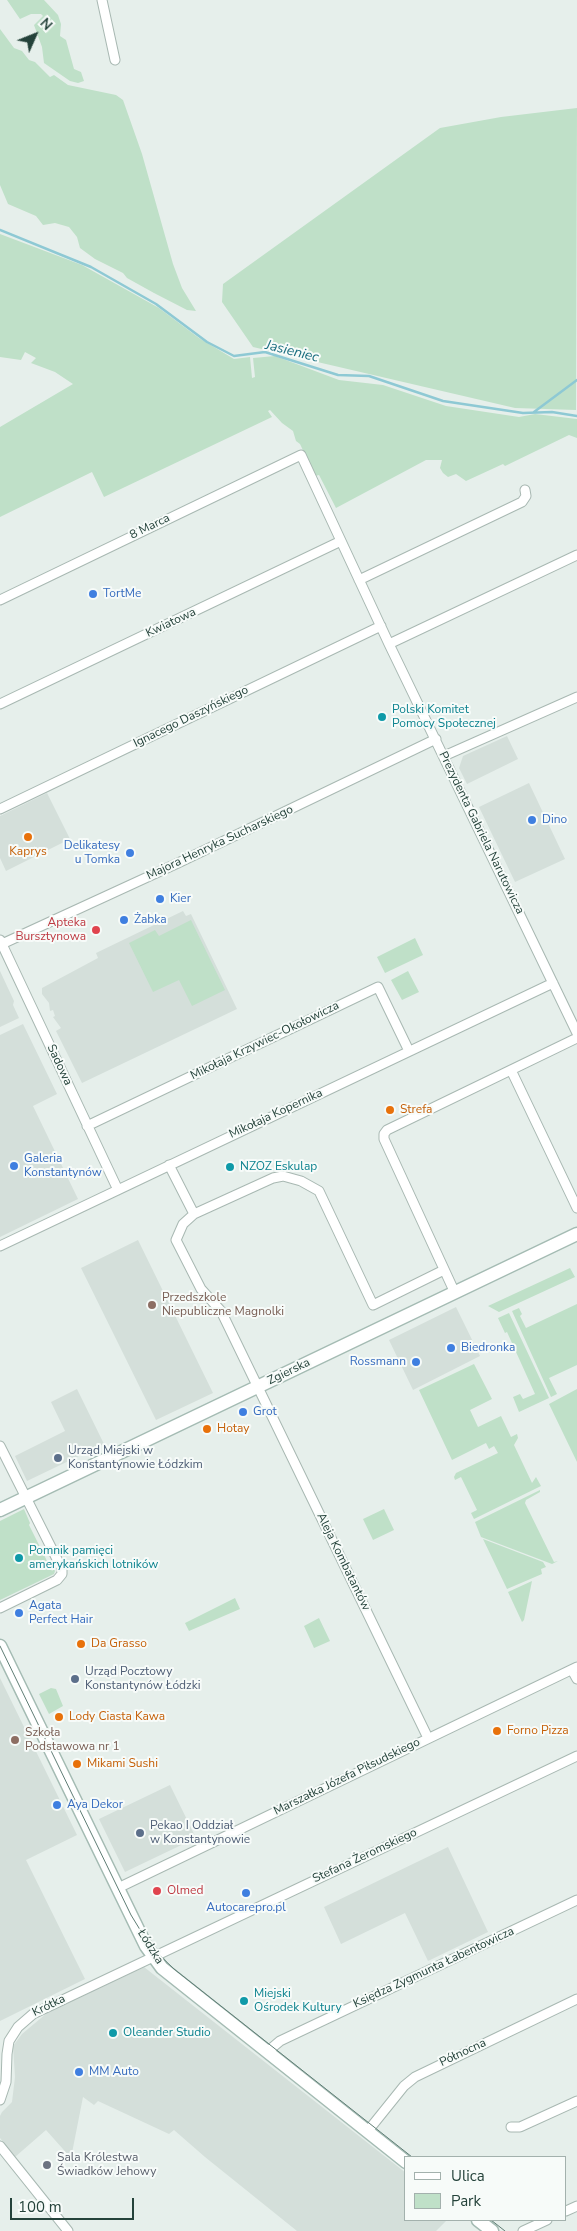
<!DOCTYPE html>
<meta charset="utf-8">
<style>
body{margin:0}
#map{position:relative;width:577px;height:2231px;overflow:hidden;background:#e6efeb;font-family:"Nunito Sans",sans-serif}
canvas{display:block}
.legend{position:absolute;left:404px;top:2156px;width:162px;height:65px;box-sizing:border-box;background:#f7fbf9;border:1px solid #a3b1ad;margin:0;padding:6px 9px;list-style:none;font-size:15px;color:#24423a}
.legend li{display:flex;align-items:center;gap:10px;height:25px}
.legend b{width:25px;border:1px solid #a3b1ad}
.north{position:absolute;left:10px;top:10px;width:50px;height:50px;-webkit-text-stroke:4px #f7fbf9;paint-order:stroke;rotate:46deg;font-size:14px;font-weight:700;line-height:20px;text-align:center;color:#24423a}
.north::after{content:'';display:block;margin:auto;width:18px;height:22px;background:#24423a;clip-path:polygon(50% 0,100% 100%,50% 72%,0 100%)}
.scale{position:absolute;left:10px;top:2198px;width:124px;height:22px;box-sizing:border-box;border:2px solid #24423a;border-top:0;padding-left:6px;font-size:15px;line-height:18px;white-space:nowrap;color:#24423a;-webkit-text-stroke:4px #f7fbf9;paint-order:stroke}
</style>
<div id="map">
<canvas width="577" height="2231"></canvas>
<ul class="legend">
<li><b style="height:6px;background:#fff"></b>Ulica</li>
<li><b style="height:14px;background:#bfe0c8"></b>Park</li>
</ul>
<div class="north">N</div>
<div class="scale">100 m</div>
</div>
<script>
const context = document.querySelector('canvas').getContext('2d');
context.lineJoin = 'round';
function paint(path, color) {
  context.fillStyle = color;
  context.fill(path, 'evenodd');
}
function toPath(rows) {
  const path = new Path2D();
  for (const r of rows) {
    path.moveTo(r[0], r[1]);
    for (let i = 2; i < r.length; i += 2) path.lineTo(r[i], r[i + 1]);
  }
  return path;
}
function trace(path, color, width, dash) {
  context.strokeStyle = color;
  context.lineWidth = width;
  context.lineCap = dash ? 'butt' : 'round';
  context.setLineDash(dash || []);
  context.stroke(path);
}
function label(font, color, halo, rows, align = 'center') {
  context.font = font + ' "Nunito Sans",sans-serif';
  context.lineWidth = 4;
  context.setLineDash([]);
  context.textBaseline = 'middle';
  context.strokeStyle = halo;
  context.fillStyle = color;
  for (const [text, x, y, turn = 0] of rows) {
    context.save();
    context.translate(x, y);
    context.rotate((+turn || 0) * Math.PI / 180);
    context.textAlign = isNaN(turn) ? turn : align;
    if (halo) context.strokeText(text, 0, 0);
    context.fillText(text, 0, 0);
    context.restore();
  }
}
paint(toPath([
 [507,736,518,759,467,784,459,768,463,756],
 [529,783,565,859,515,882,479,807],
 [47,793,70,839,6,871,0,858,0,816],
 [183,911,186,916,191,914,237,1009,82,1083,56,1031,61,1028,53,1017,55,1016,53,1010,50,1011,49,1003,42,994,42,988,98,958,96,953],
 [0,971,14,1001,13,1005,19,1018,0,1027],
 [23,1024,57,1094,33,1106,78,1199,0,1237,0,1035],
 [138,1240,213,1393,156,1420,81,1268],
 [456,1307,480,1356,413,1390,389,1340],
 [77,1389,104,1444,27,1481,15,1456,65,1431,51,1402],
 [0,1678,77,1835,26,1860,85,1979,0,2021],
 [170,1785,196,1838,125,1872,99,1819],
 [448,1847,488,1932,428,1961,405,1913,341,1944,324,1907],
 [144,1967,406,2173,406,2220,447,2220,436,2231,297,2231,205,2157,174,2130,169,2134,98,2101,94,2105,83,2097,71,2158,46,2130,15,2157,0,2138,0,2116,2,2112,12,2102,15,2077,13,2046,22,2034,47,2013]
]), '#d4dfda');
paint(toPath([
 [7,0,44,0,58,15,61,24,60,36,66,40,74,69,81,72,84,81,78,83,70,81,44,63,42,47,34,25,43,16,41,14,31,14,20,19],
 [0,29,14,48,22,51,29,60,35,62,50,77,54,75,68,85,116,95,123,100,142,154,173,264,182,288,196,311,187,310,154,293,127,278,123,273,95,259,80,248,77,237,69,227,55,223,43,225,36,216,8,204,0,185],
 [577,108,576,410,515,408,253,347,222,302,223,284,440,128,501,117],
 [0,234,82,265,159,308,199,338,234,359,250,357,252,378,255,377,253,358,275,356,339,380,383,385,446,406,519,417,535,414,577,419,577,438,569,435,505,466,503,464,466,481,456,474,448,477,443,473,440,468,442,460,426,460,336,508,319,475,315,476,300,444,296,441,293,431,282,423,270,410,268,411,272,417,104,497,92,472,0,517,0,427,73,384,55,372,31,363,36,358,25,352,21,360,0,357],
 [191,920,225,990,192,1006,179,980,153,992,129,943,155,930,159,936],
 [415,938,423,955,385,973,377,957],
 [408,971,419,992,402,1000,391,980],
 [570,1268,575,1277,499,1312,488,1306],
 [577,1304,577,1365,549,1378,557,1394,551,1397,512,1311,519,1308,522,1314,520,1316,526,1328],
 [509,1313,549,1398,519,1412,513,1397,520,1394,523,1399,535,1394,507,1332,505,1333,498,1318],
 [474,1364,492,1399,470,1410,478,1427,501,1416,511,1437,517,1434,518,1438,514,1445,532,1483,536,1477,541,1486,474,1519,471,1513,477,1510,461,1477,455,1480,454,1477,456,1473,498,1453,494,1446,489,1449,486,1443,452,1460,419,1390],
 [577,1389,577,1462,549,1404],
 [540,1490,540,1492,526,1500,525,1503,554,1562,558,1561,552,1564,481,1537,475,1522],
 [24,1509,30,1523,29,1525,52,1571,54,1569,55,1571,54,1574,0,1600,0,1521],
 [384,1509,394,1530,373,1540,363,1519],
 [483,1539,543,1562,546,1567,541,1569,542,1574,507,1589],
 [532,1581,524,1620,522,1622,508,1592],
 [235,1598,240,1609,189,1631,185,1623],
 [319,1618,330,1641,314,1648,304,1626],
 [51,1688,56,1689,63,1706,49,1714,39,1694]
]), '#bfe0c8');
trace(toPath([
 [0,230,91,267,156,304,207,342,234,356,265,352,338,375,369,376,443,401,523,413,552,412,577,416],
 [534,412,577,380]
]), '#8ec9d4', 2.5);
const minor = toPath([
 [102,0,115,60],
 [359,580,522,502,526,496,525,490],
 [0,600,301,455,389,644,577,1033],
 [389,644,577,555],
 [0,704,341,541],
 [444,756,577,697],
 [0,809,381,626],
 [0,940,118,1190],
 [2,944,178,863,436,739],
 [511,1070,577,1208],
 [87,1126,378,987,409,1051],
 [169,1165,194,1214,183,1224,176,1240,201,1289,221,1311,428,1738],
 [194,1214,273,1178,283,1176,301,1181,319,1191,373,1305,444,1270],
 [0,1246,553,983],
 [455,1293,384,1139,384,1134,387,1130,577,1038],
 [0,1446,62,1569,62,1574,57,1580,0,1608],
 [572,1670,577,1679],
 [118,1888,577,1667],
 [267,2052,280,2041,577,1900],
 [0,2100,6,2082,7,2054,9,2041,18,2027,33,2014,577,1756],
 [511,2127,520,2127,577,2101],
 [367,2132,404,2086,415,2077,577,1999],
 [0,2146,68,2231],
 [566,2211,577,2206],
 [523,2231,547,2220]
]);
const secondary = toPath([
 [0,1510,577,1234],
 [0,1646,146,1946,162,1968,406,2162],
 [478,2220,492,2231]
]);
trace(minor, '#a8b8b2', 11);
trace(secondary, '#a4bbb3', 15);
trace(minor, '#fff', 9);
trace(secondary, '#fff', 12);
trace(toPath([
 [0,1646,131,1915,150,1946,174,1969,412,2157],
 [491,2220,505,2231]
]), '#5f7d75', 1);
for (const [x, y, r, color] of [
 [93,594,5,"#3f7fe0"],
 [382,717,5,"#0f9aa8"],
 [532,820,5,"#3f7fe0"],
 [28,837,5,"#e8710a"],
 [130,853,5,"#3f7fe0"],
 [160,899,5,"#3f7fe0"],
 [124,920,5,"#3f7fe0"],
 [96,930,5,"#e0444e"],
 [390,1110,5,"#e8710a"],
 [14,1166,5,"#3f7fe0"],
 [230,1167,5,"#0f9aa8"],
 [152,1305,5,"#8d6e63"],
 [451,1348,5,"#3f7fe0"],
 [416,1362,5,"#3f7fe0"],
 [243,1412,5,"#3f7fe0"],
 [207,1429,5,"#e8710a"],
 [58,1458,5,"#5c6f8a"],
 [19,1558,5,"#0f9aa8"],
 [19,1613,5,"#3f7fe0"],
 [81,1644,5,"#e8710a"],
 [75,1679,5,"#5c6f8a"],
 [59,1717,5,"#e8710a"],
 [497,1731,5,"#e8710a"],
 [15,1740,5,"#8d6e63"],
 [77,1764,5,"#e8710a"],
 [57,1805,5,"#3f7fe0"],
 [140,1833,5,"#5c6f8a"],
 [157,1891,5,"#e0444e"],
 [246,1893,5,"#3f7fe0"],
 [244,2001,5,"#0f9aa8"],
 [113,2033,5,"#0f9aa8"],
 [79,2072,5,"#3f7fe0"],
 [47,2165,5,"#6b7280"]
]) {
  const dot = new Path2D();
  dot.arc(x, y, r, 0, 2 * Math.PI);
  context.fillStyle = color;
  context.fill(dot);
  trace(dot, '#f7fbf9', 2);
}
label('12px', '#24423a', '#f7fbf9', [
 ["8 Marca",150,527,-26],
 ["Kwiatowa",171,623,-25],
 ["Ignacego Daszyńskiego",191,717,-26],
 ["Prezydenta Gabriela Narutowicza",481,833,64],
 ["Majora Henryka Sucharskiego",220,843,-25],
 ["Mikołaja Krzywiec-Okołowicza",265,1041,-26],
 ["Sadowa",59,1065,65],
 ["Mikołaja Kopernika",276,1114,-25],
 ["Zgierska",289,1372,-26],
 ["Aleja Kombatantów",343,1562,64],
 ["Marszałka Józefa Piłsudskiego",347,1777,-26],
 ["Stefana Żeromskiego",365,1856,-25],
 ["Łódzka",150,1947,58],
 ["Księdza Zygmunta Łabentowicza",434,1968,-25],
 ["Krótka",49,2006,-26],
 ["Północna",463,2053,-25]
]);
label('12px', '#366cbe', '#f7fbf9', [
 ["TortMe",103,594],
 ["Dino",542,820],
 ["Delikatesy",120,846,"right"],
 ["u Tomka",120,860,"right"],
 ["Kier",170,899],
 ["Żabka",134,920],
 ["Galeria",24,1159],
 ["Konstantynów",24,1173],
 ["Biedronka",461,1348],
 ["Rossmann",406,1362,"right"],
 ["Grot",253,1412],
 ["Agata",29,1606],
 ["Perfect Hair",29,1620],
 ["Aya Dekor",67,1805],
 ["Autocarepro.pl",246,1908,"center"],
 ["MM Auto",89,2072]
], 'left');
label('12px', '#0d838f', '#f7fbf9', [
 ["Polski Komitet",392,710],
 ["Pomocy Społecznej",392,724],
 ["NZOZ Eskulap",240,1167],
 ["Pomnik pamięci",29,1551],
 ["amerykańskich lotników",29,1565],
 ["Miejski",254,1994],
 ["Ośrodek Kultury",254,2008],
 ["Oleander Studio",123,2033]
], 'left');
label('12px', '#c56008', '#f7fbf9', [
 ["Kaprys",28,852,"center"],
 ["Strefa",400,1110],
 ["Hotay",217,1429],
 ["Da Grasso",91,1644],
 ["Lody Ciasta Kawa",69,1717],
 ["Forno Pizza",507,1731],
 ["Mikami Sushi",87,1764]
], 'left');
label('12px', '#be3a42', '#f7fbf9', [
 ["Apteka",86,923],
 ["Bursztynowa",86,937],
 ["Olmed",167,1891,"left"]
], 'right');
label('12px', '#785e54', '#f7fbf9', [
 ["Przedszkole",162,1298],
 ["Niepubliczne Magnolki",162,1312],
 ["Szkoła",25,1733],
 ["Podstawowa nr 1",25,1747]
], 'left');
label('12px', '#4e5e75', '#f7fbf9', [
 ["Urząd Miejski w",68,1451],
 ["Konstantynowie Łódzkim",68,1465],
 ["Urząd Pocztowy",85,1672],
 ["Konstantynów Łódzki",85,1686],
 ["Pekao I Oddział",150,1826],
 ["w Konstantynowie",150,1840]
], 'left');
label('12px', '#5b616d', '#f7fbf9', [
 ["Sala Królestwa",57,2158],
 ["Świadków Jehowy",57,2172]
], 'left');
label('italic 14px', '#1c6f80', '#f7fbf9', [
 ["Jasieniec",292,352,14]
]);
</script>
